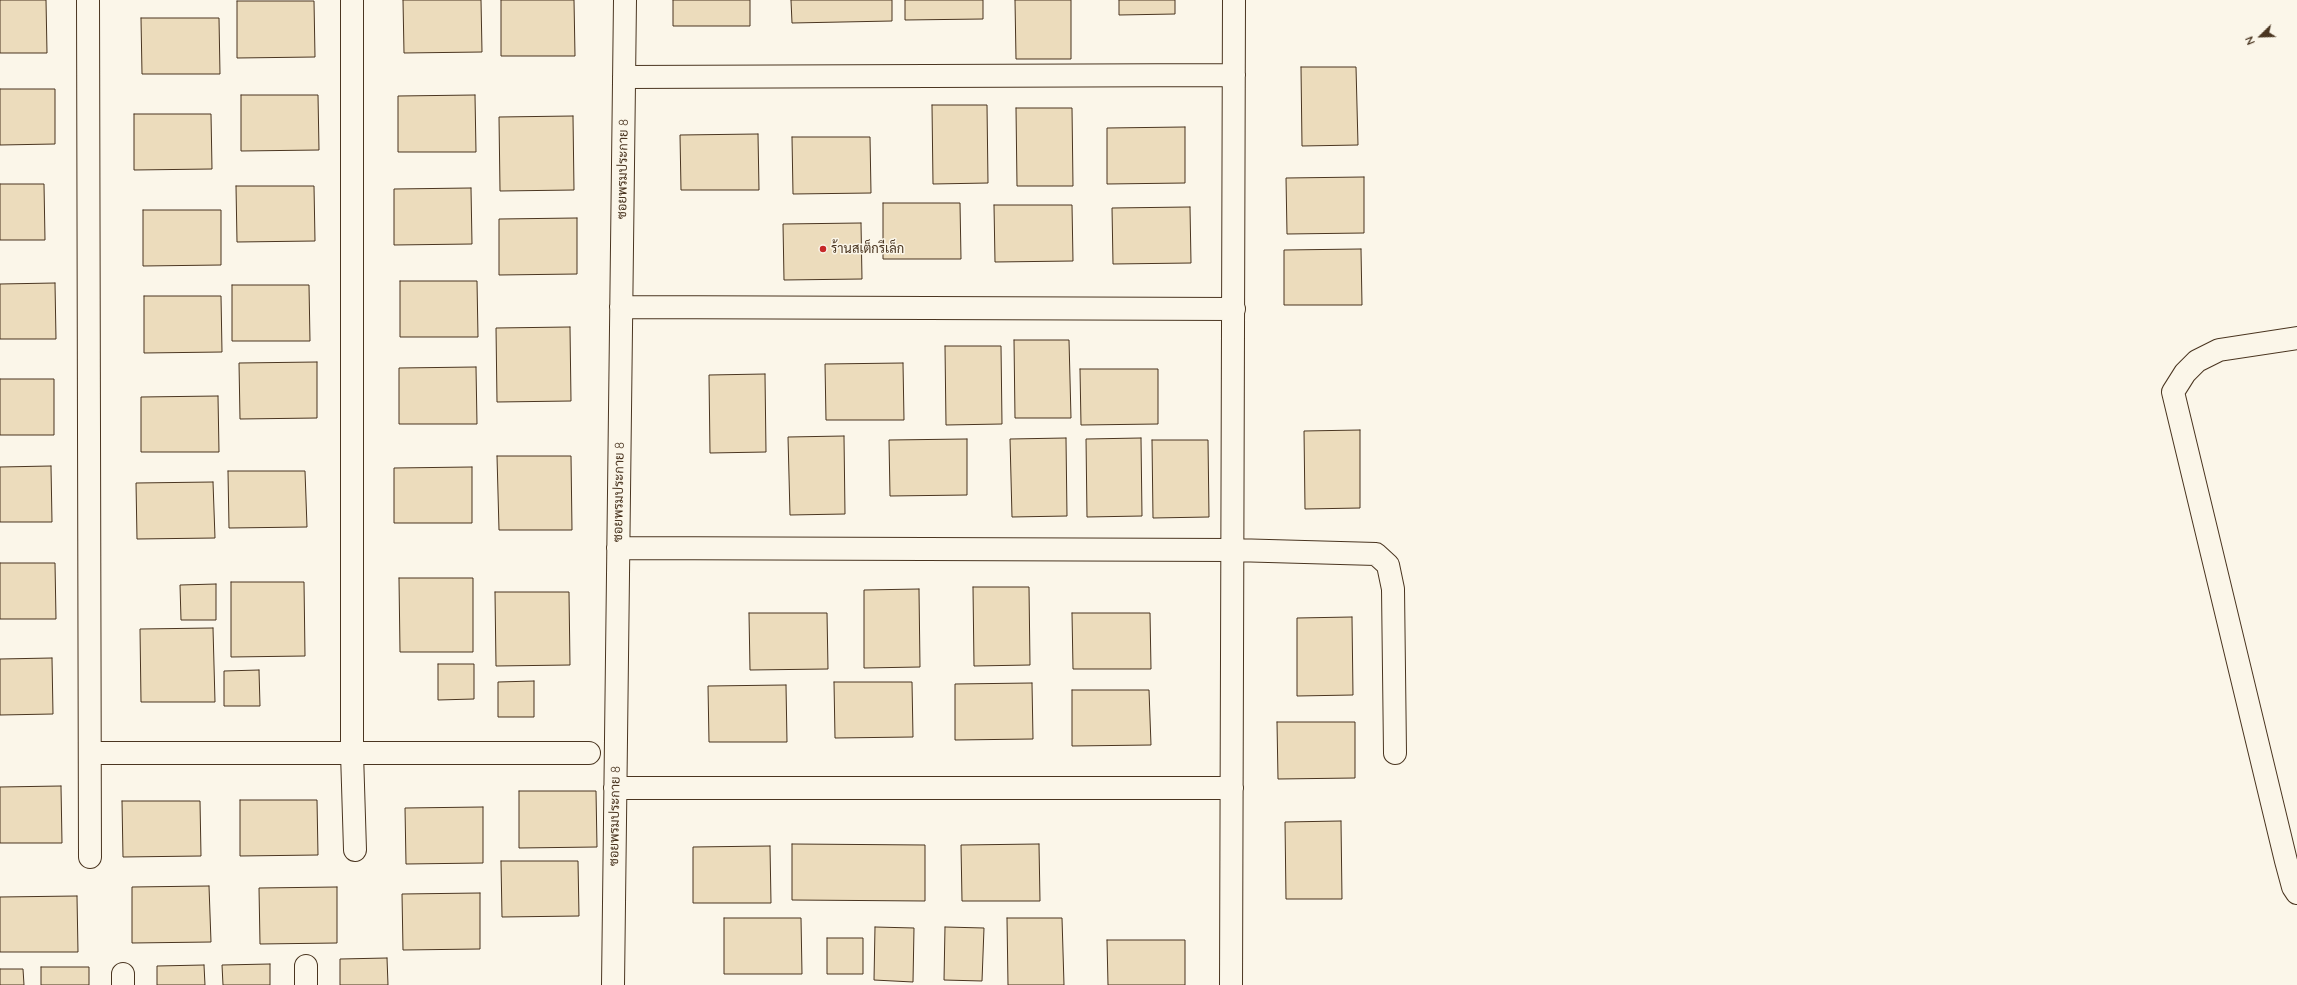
<!DOCTYPE html>
<meta charset="utf-8">
<style>
body{margin:0}
#map{position:relative;width:2297px;height:985px;overflow:hidden;background:#fbf6e9;font-family:Quicksand,sans-serif}
canvas{display:block}
.north{position:absolute;left:2241px;top:16px;width:40px;height:40px;-webkit-text-stroke:3px #fbf6e9;paint-order:stroke;rotate:247deg;font-size:11px;font-weight:700;line-height:16px;text-align:center;color:#4a3520}
.north::after{content:'';display:block;margin:auto;width:14px;height:18px;background:#4a3520;clip-path:polygon(50% 0,100% 100%,50% 72%,0 100%)}
</style>
<div id="map">
<canvas width="2297" height="985"></canvas>
<div class="north">N</div>
</div>
<script>
const context = document.querySelector('canvas').getContext('2d');
context.lineJoin = 'round';
function paint(path, color) {
  context.fillStyle = color;
  context.fill(path, 'evenodd');
}
function toPath(rows) {
  const path = new Path2D();
  for (const r of rows) {
    path.moveTo(r[0], r[1]);
    for (let i = 2; i < r.length; i += 2) path.lineTo(r[i], r[i + 1]);
  }
  return path;
}
function trace(path, color, width, dash) {
  context.strokeStyle = color;
  context.lineWidth = width;
  context.lineCap = dash ? 'butt' : 'round';
  context.setLineDash(dash || []);
  context.stroke(path);
}
function label(font, color, halo, rows, align = 'center') {
  context.font = font + ' Quicksand,Sarabun,sans-serif';
  context.lineWidth = 3;
  context.setLineDash([]);
  context.textBaseline = 'middle';
  context.strokeStyle = halo;
  context.fillStyle = color;
  for (const [text, x, y, turn = 0] of rows) {
    context.save();
    context.translate(x, y);
    context.rotate((+turn || 0) * Math.PI / 180);
    context.textAlign = isNaN(turn) ? turn : align;
    if (halo) context.strokeText(text, 0, 0);
    context.fillText(text, 0, 0);
    context.restore();
  }
}
const building = toPath([
 [0,0,46,0,47,53,0,53,0,0],
 [403,0,481,0,482,52,404,53,403,0],
 [501,0,574,0,575,56,501,56,501,0],
 [673,0,750,0,750,26,673,26,673,0],
 [791,0,892,0,892,21,792,23,791,0],
 [905,0,983,0,983,19,905,20,905,0],
 [1015,0,1071,0,1071,59,1016,59,1015,0],
 [1119,0,1175,0,1175,14,1119,15,1119,0],
 [237,1,314,1,315,57,237,58,237,1],
 [141,18,219,18,220,74,142,74,141,18],
 [1301,67,1356,67,1358,145,1302,146,1301,67],
 [0,89,55,89,55,144,0,145,0,89],
 [241,95,318,95,319,150,241,151,241,95],
 [475,95,476,152,398,152,398,96,475,95],
 [932,105,987,105,988,183,933,184,932,105],
 [1016,108,1072,108,1073,186,1017,186,1016,108],
 [134,114,211,114,212,169,134,170,134,114],
 [573,116,574,190,500,191,499,117,573,116],
 [1185,127,1185,183,1107,184,1107,128,1185,127],
 [758,134,759,190,681,190,680,135,758,134],
 [792,137,870,137,871,193,793,194,792,137],
 [1364,177,1364,233,1287,234,1286,178,1364,177],
 [0,184,44,184,45,240,0,240,0,184],
 [236,186,314,186,315,241,237,242,236,186],
 [471,188,472,244,394,245,394,189,471,188],
 [883,203,960,203,961,259,883,259,883,203],
 [994,205,1072,205,1073,261,995,262,994,205],
 [1190,207,1191,263,1113,264,1112,208,1190,207],
 [143,210,221,210,221,265,143,266,143,210],
 [577,218,577,274,499,275,499,219,577,218],
 [861,223,862,279,784,280,783,224,861,223],
 [1361,249,1362,305,1284,305,1284,250,1361,249],
 [400,281,477,281,478,337,400,337,400,281],
 [55,283,56,339,0,339,0,284,55,283],
 [232,285,309,285,310,341,232,341,232,285],
 [144,296,221,296,222,352,144,353,144,296],
 [570,327,571,401,497,402,496,328,570,327],
 [1014,340,1069,340,1071,418,1015,418,1014,340],
 [945,346,1001,346,1002,424,946,425,945,346],
 [317,362,317,418,240,419,239,363,317,362],
 [903,363,904,420,826,420,825,364,903,363],
 [476,367,477,424,399,424,399,368,476,367],
 [1080,369,1158,369,1158,424,1081,425,1080,369],
 [765,374,766,452,710,453,709,375,765,374],
 [0,379,54,379,54,435,0,435,0,379],
 [218,396,219,452,141,452,141,397,218,396],
 [1360,430,1360,508,1305,509,1304,431,1360,430],
 [844,436,845,514,790,515,788,437,844,436],
 [1066,438,1067,516,1012,517,1010,439,1066,438],
 [1141,438,1142,516,1087,517,1086,439,1141,438],
 [967,439,967,495,890,496,889,440,967,439],
 [1152,440,1208,440,1209,517,1153,518,1152,440],
 [497,456,571,456,572,530,499,530,497,456],
 [51,466,52,522,0,522,0,467,51,466],
 [472,467,472,523,394,523,394,468,472,467],
 [228,471,305,471,307,527,229,528,228,471],
 [213,482,215,538,137,539,136,483,213,482],
 [0,563,55,563,56,619,0,619,0,563],
 [399,578,473,578,473,652,400,652,399,578],
 [231,582,304,582,305,656,231,657,231,582],
 [216,584,216,620,181,620,180,585,216,584],
 [973,587,1029,587,1030,665,974,666,973,587],
 [919,589,920,667,864,668,864,590,919,589],
 [495,592,569,592,570,665,496,666,495,592],
 [749,613,827,613,828,669,750,670,749,613],
 [1072,613,1150,613,1151,669,1073,669,1072,613],
 [1352,617,1353,695,1297,696,1297,618,1352,617],
 [213,628,215,702,141,702,140,629,213,628],
 [52,658,53,714,0,715,0,659,52,658],
 [438,664,474,664,474,699,438,700,438,664],
 [259,670,260,706,224,706,224,671,259,670],
 [534,681,534,717,498,717,498,682,534,681],
 [834,682,912,682,913,737,835,738,834,682],
 [1032,683,1033,739,955,740,955,684,1032,683],
 [786,685,787,742,709,742,708,686,786,685],
 [1072,690,1149,690,1151,745,1072,746,1072,690],
 [1277,722,1355,722,1355,778,1278,779,1277,722],
 [61,786,62,843,0,843,0,787,61,786],
 [519,791,596,791,597,847,519,848,519,791],
 [240,800,317,800,318,855,240,856,240,800],
 [122,801,200,801,201,856,123,857,122,801],
 [483,807,483,863,406,864,405,808,483,807],
 [1341,821,1342,899,1286,899,1285,822,1341,821],
 [792,844,925,845,925,901,792,900,792,844],
 [1039,844,1040,901,962,901,961,845,1039,844],
 [770,846,771,903,693,903,693,847,770,846],
 [501,861,578,861,579,916,502,917,501,861],
 [209,886,211,942,132,943,132,887,209,886],
 [337,887,337,943,260,944,259,888,337,887],
 [480,893,480,949,403,950,402,894,480,893],
 [77,896,78,952,0,952,0,897,77,896],
 [724,918,801,918,802,974,724,974,724,918],
 [1007,918,1062,918,1064,985,1008,985,1007,918],
 [875,927,914,928,913,982,874,980,875,927],
 [945,927,984,928,982,981,944,980,945,927],
 [827,938,863,938,863,974,827,974,827,938],
 [1107,940,1185,940,1185,985,1108,985,1107,940],
 [387,958,388,985,340,985,340,959,387,958],
 [270,964,270,985,223,985,222,965,270,964],
 [204,965,205,985,157,985,157,966,204,965],
 [41,967,89,967,89,985,41,985,41,967],
 [0,969,23,969,24,985,0,985,0,969]
]);
paint(building, '#ecdcbc');
trace(building, '#4a3520', 1);
const minor = toPath([
 [88,0,90,857],
 [352,0,352,753,355,850],
 [624,77,1234,75],
 [621,307,1234,309],
 [2297,338,2219,350,2197,361,2185,373,2173,392,2286,861,2293,887,2297,893],
 [618,548,1233,550,1376,554,1388,565,1393,589,1395,753],
 [90,753,589,753],
 [615,788,1232,788],
 [306,966,306,985],
 [123,974,123,985],
 [613,985,625,0],
 [1231,985,1234,0]
]);
trace(minor, '#4a3520', 24);
trace(minor, '#fbf6e9', 22);
for (const [x, y, r, color] of [
 [823,249,4,"#c62828"]
]) {
  const dot = new Path2D();
  dot.arc(x, y, r, 0, 2 * Math.PI);
  context.fillStyle = color;
  context.fill(dot);
  trace(dot, '#fbf6e9', 1.5);
}
label('13px', '#4a3520', '#fbf6e9', [
 ["ซอยพรมประกาย 8",623,169,-89],
 ["ซอยพรมประกาย 8",619,492,-89],
 ["ซอยพรมประกาย 8",615,816,-89]
]);
label('13px', '#4a3520', '#fbf6e9', [
 ["ร้านสเต็กรีเล็ก",831,249]
], 'left');
</script>
